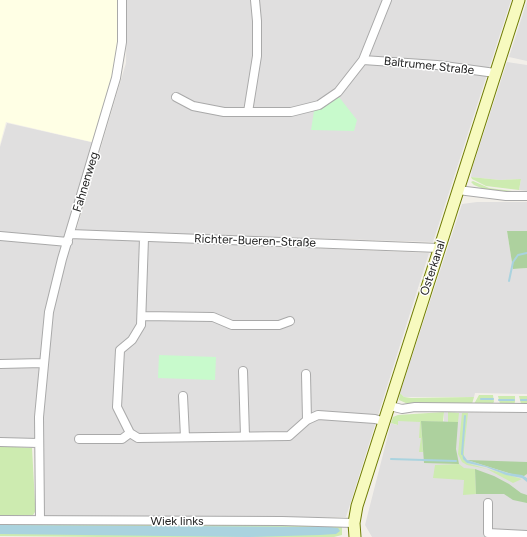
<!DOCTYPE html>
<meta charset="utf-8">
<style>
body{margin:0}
canvas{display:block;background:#f2efe9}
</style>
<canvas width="527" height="537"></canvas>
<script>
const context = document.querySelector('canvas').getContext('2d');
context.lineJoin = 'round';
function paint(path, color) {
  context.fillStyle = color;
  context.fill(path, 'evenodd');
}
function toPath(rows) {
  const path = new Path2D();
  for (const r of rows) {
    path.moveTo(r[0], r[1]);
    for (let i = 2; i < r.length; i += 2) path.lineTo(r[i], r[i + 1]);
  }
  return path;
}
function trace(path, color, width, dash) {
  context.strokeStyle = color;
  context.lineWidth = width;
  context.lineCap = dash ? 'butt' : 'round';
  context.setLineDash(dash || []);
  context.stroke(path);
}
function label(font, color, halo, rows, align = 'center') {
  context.font = font + ' Figtree,sans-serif';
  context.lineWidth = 3;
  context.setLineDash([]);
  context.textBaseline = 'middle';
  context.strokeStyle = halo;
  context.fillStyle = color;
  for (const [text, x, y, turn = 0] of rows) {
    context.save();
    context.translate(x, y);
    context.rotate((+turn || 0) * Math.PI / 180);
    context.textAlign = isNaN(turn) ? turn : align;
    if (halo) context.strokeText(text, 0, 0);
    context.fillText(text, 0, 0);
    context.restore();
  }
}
paint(toPath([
 [127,0,511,0,433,242,76,231,126,63],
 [527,1,527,61,509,57],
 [507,62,527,65,527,191,519,190,521,179,500,180,471,177,472,169],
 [7,123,95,143,60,258,36,440,0,439,0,147],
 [477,202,527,202,527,231,507,231,513,269,527,268,527,394,475,393,474,397,404,397,400,393,462,204],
 [73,238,429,253,346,517,44,518,41,440,52,312,65,260],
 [444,412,527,413,527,533,490,537,372,537,365,525,391,423,397,425,398,421,444,421]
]), '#e0dfdf');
paint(toPath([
 [0,0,118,0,118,41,112,77,92,142,6,122,0,144]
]), '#ffffe5');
paint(toPath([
 [471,177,500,180,521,179,519,190,486,186,472,179],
 [473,181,489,188,520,192,520,194,486,190,474,185,471,182],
 [400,393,404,397,411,398,474,397,472,404,408,404,399,400],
 [479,395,493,395,494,402,492,404,474,404],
 [498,396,515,396,515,402,514,404,500,404],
 [519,396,527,396,527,404,521,404],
 [444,412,443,422,421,421,423,452,419,452,421,438,419,438,420,422,398,421,398,425,391,423,393,417,398,415],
 [448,412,459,413,458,422,448,422],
 [462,413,468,413,464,449,464,457,467,463,522,479,513,483,487,469,467,465,462,462,458,454],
 [0,446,32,448,35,503,35,512,33,515,0,515],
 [459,464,464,468,475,469,476,494,463,495,464,480,433,478,435,465],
 [0,522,342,523,342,535,334,537,101,537,0,536]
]), '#cdebb0');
paint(toPath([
 [507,231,527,231,527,268,513,269],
 [421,421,458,422,456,449,459,464,424,463],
 [467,460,527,462,527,474,524,476,515,475],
 [475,469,494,476,509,484,521,493,527,495,527,503,513,500,504,494,476,494]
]), '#add19e');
paint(toPath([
 [339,97,357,120,354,131,311,130,314,111],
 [159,355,216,357,215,380,158,378]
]), '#c8facc');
paint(toPath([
 [462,453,467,460,508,473,522,475,527,478,527,482,522,478,506,475,486,467,467,463,463,459],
 [0,525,330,527,338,528,340,531,336,534,320,535,249,537,0,534]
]), '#aad3df');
trace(toPath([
 [509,281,513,262,518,255,527,253],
 [481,399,493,399],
 [499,400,514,400],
 [521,400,527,400],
 [462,454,465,416],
 [391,459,456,461]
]), '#aad3df', 2);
const minor = toPath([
 [363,60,437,65,495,73],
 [176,97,193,106,224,112,291,112,319,105,338,92,363,60,387,0],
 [248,112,257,56,257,21,255,0],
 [458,190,506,196,527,196],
 [70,234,439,248],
 [0,236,68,242],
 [144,238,141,325,132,340,120,350,117,407,130,433,138,438,289,436,307,420,318,415,375,419,385,422],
 [142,316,213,317,232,325,279,325,290,321],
 [0,364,43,363],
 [243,371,245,436],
 [306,374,307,420],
 [183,396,185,437],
 [390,406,402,409,415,407,527,408],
 [79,439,122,439,130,433],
 [0,442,38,443],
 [488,503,488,533,527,535],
 [0,520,282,521,354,523],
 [40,520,39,417,49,312,62,259,116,78,122,42,122,0]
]);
const secondary = toPath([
 [355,537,354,523,357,506,519,0]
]);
trace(minor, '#a9a9a9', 10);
trace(secondary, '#707d05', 13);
trace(minor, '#fff', 8);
trace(secondary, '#f7fabf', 11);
label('12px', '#222', '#fff', [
 ["Baltrumer Straße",429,66,6],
 ["Fahnenweg",86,182,-73],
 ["Richter-Bueren-Straße",255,241,2],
 ["Osterkanal",433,268,-72],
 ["Wiek links",177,521]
]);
</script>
